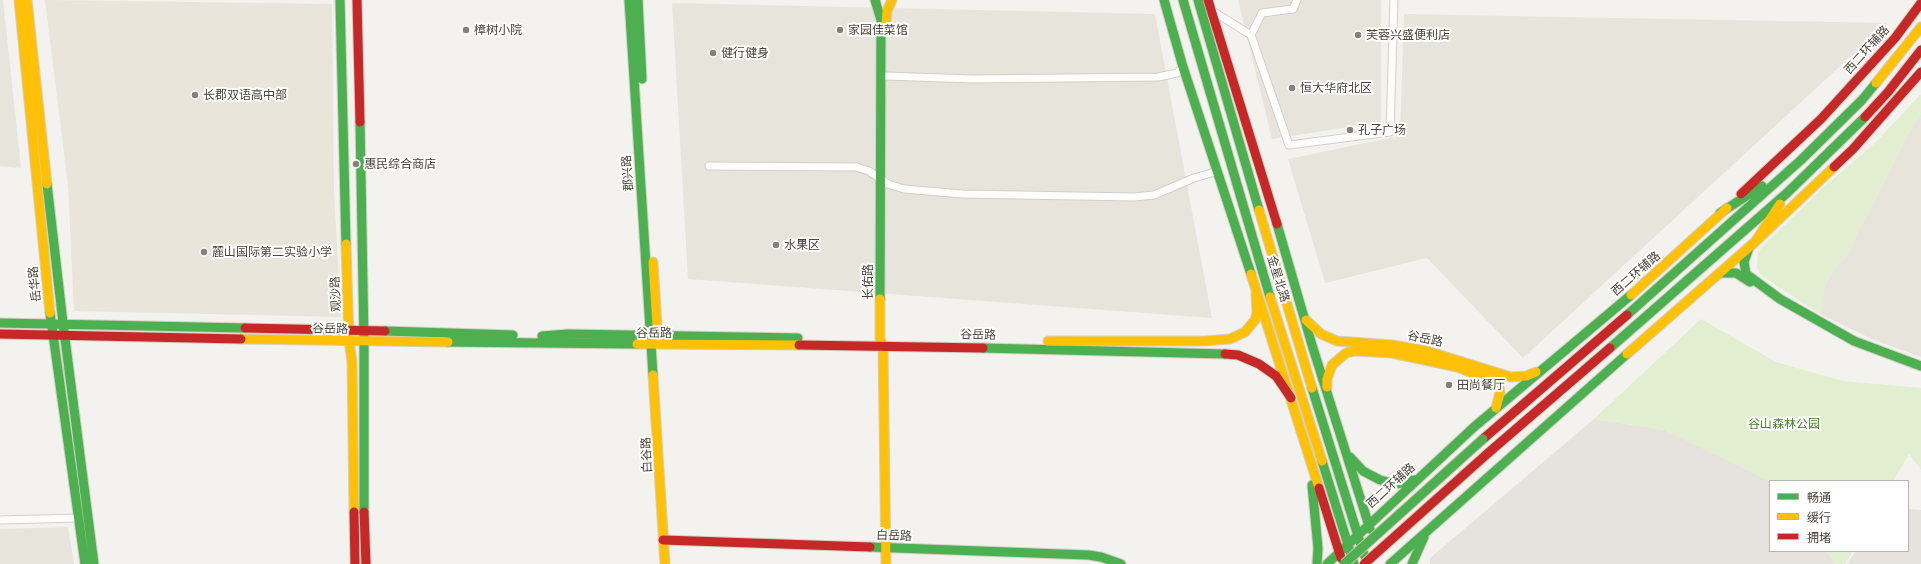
<!DOCTYPE html>
<meta charset="utf-8">
<style>
body{margin:0}
#map{position:relative;width:1921px;height:564px;overflow:hidden;background:#f4f2ee;font-family:Cabin,"Noto Sans SC",sans-serif}
canvas{display:block}
.legend{position:absolute;left:1769px;top:480px;width:140px;height:72px;box-sizing:border-box;background:#fff;border:1px solid #b7b4b0;margin:0;padding:5px 7px;list-style:none;font-size:12px;color:#4b4439}
.legend li{display:flex;align-items:center;gap:8px;height:20px}
.legend b{width:20px;border:1px solid #b7b4b0}
</style>
<div id="map">
<canvas width="1921" height="564"></canvas>
<ul class="legend">
<li><b style="height:5px;background:#4caf50"></b>畅通</li>
<li><b style="height:5px;background:#ffc107"></b>缓行</li>
<li><b style="height:5px;background:#c62828"></b>拥堵</li>
</ul>
</div>
<script>
const context = document.querySelector('canvas').getContext('2d');
context.lineJoin = 'round';
function paint(path, color) {
  context.fillStyle = color;
  context.fill(path, 'evenodd');
}
function toPath(rows) {
  const path = new Path2D();
  for (const r of rows) {
    path.moveTo(r[0], r[1]);
    for (let i = 2; i < r.length; i += 2) path.lineTo(r[i], r[i + 1]);
  }
  return path;
}
function trace(path, color, width, dash) {
  context.strokeStyle = color;
  context.lineWidth = width;
  context.lineCap = dash ? 'butt' : 'round';
  context.setLineDash(dash || []);
  context.stroke(path);
}
function label(font, color, halo, rows, align = 'center') {
  context.font = font + ' Cabin,"Noto Sans SC",sans-serif';
  context.lineWidth = 4;
  context.setLineDash([]);
  context.textBaseline = 'middle';
  context.strokeStyle = halo;
  context.fillStyle = color;
  for (const [text, x, y, turn = 0] of rows) {
    context.save();
    context.translate(x, y);
    context.rotate((+turn || 0) * Math.PI / 180);
    context.textAlign = isNaN(turn) ? turn : align;
    if (halo) context.strokeText(text, 0, 0);
    context.fillText(text, 0, 0);
    context.restore();
  }
}
paint(toPath([
 [0,0,3,0,21,168,0,166],
 [1238,0,1381,0,1381,122,1272,139],
 [672,3,1155,14,1212,318,688,279],
 [1404,14,1887,23,1523,358,1427,258,1325,283,1288,159,1400,136],
 [1921,114,1921,357,1872,339,1820,314,1825,284,1840,261,1846,258,1858,231,1888,174,1907,135],
 [68,527,74,564,0,564,0,529]
]), '#e7e4dc');
paint(toPath([
 [1594,419,1665,430,1770,481,1770,551,1826,551,1835,564,1430,564,1430,558],
 [1908,509,1921,510,1921,564,1847,564,1856,551,1908,551]
]), '#e6e2de');
paint(toPath([
 [45,0,332,4,334,192,341,317,74,311,68,186]
]), '#eae5da');
paint(toPath([
 [1921,94,1921,114,1907,135,1888,174,1858,231,1846,258,1840,261,1825,284,1820,314,1761,275,1757,267,1758,252,1763,246,1822,189,1876,142],
 [1701,319,1776,362,1843,381,1921,388,1921,470,1909,454,1893,481,1770,481,1665,430,1594,419],
 [1826,551,1853,551,1845,564,1835,564]
]), '#e1eecf');
const street = toPath([
 [1211,10,1251,35,1289,145,1390,132,1394,0],
 [1251,35,1262,13,1293,9,1297,0],
 [885,76,973,79,1158,77,1177,73,1183,67],
 [709,166,856,167,869,171,888,184,904,189,962,194,1134,197,1154,195,1194,178,1218,171],
 [0,520,79,518]
]);
const fast = toPath([
 [340,0,346,244],
 [629,0,653,375],
 [638,0,642,79],
 [875,0,881,20,880,299],
 [1164,0,1183,67,1251,274],
 [1183,0,1270,297],
 [1198,0,1259,210],
 [360,122,364,341,364,512],
 [47,184,63,323,94,564],
 [1720,213,1762,186],
 [1277,224,1312,345,1370,529],
 [1749,248,1744,262,1746,274,1780,299,1854,341,1921,366],
 [1720,273,1736,273,1750,282],
 [50,313,85,564],
 [1627,315,1801,160,1862,100,1876,83],
 [0,323,245,328],
 [385,331,513,335],
 [542,336,568,334,798,338],
 [448,342,637,344],
 [983,348,1225,354],
 [1610,348,1787,193,1865,117],
 [1312,388,1364,555],
 [1350,457,1363,471,1380,480,1396,484,1415,480],
 [1322,461,1354,564],
 [1312,485,1318,548,1317,564],
 [870,547,1088,555,1101,557,1121,564],
 [1327,564,1474,427,1631,295],
 [1390,564,1627,354],
 [1412,564,1424,537]
]);
const slow = toPath([
 [19,0,50,313],
 [27,0,47,184],
 [886,26,887,11,892,0],
 [1876,83,1921,27],
 [1259,210,1312,388],
 [1755,242,1780,204],
 [346,244,349,341,352,361,354,512],
 [653,262,658,341],
 [1251,274,1319,488],
 [1631,295,1727,208],
 [1270,297,1322,461],
 [880,299,880,339,883,346,886,564],
 [1306,320,1321,334,1337,341,1393,345,1427,351,1511,377,1526,376,1536,372],
 [241,339,448,342],
 [1048,341,1205,341,1230,339,1245,332,1255,320,1257,313,1256,294],
 [637,344,799,345],
 [1627,354,1755,242,1834,167],
 [653,375,665,564],
 [1327,387,1327,379,1332,365,1346,353,1355,351,1392,353,1457,367,1494,382,1499,387,1500,393,1496,408]
]);
const jam = toPath([
 [357,0,360,122],
 [1208,0,1277,224],
 [1865,117,1888,92,1921,50],
 [1834,167,1853,149,1921,72],
 [1741,194,1821,119,1895,38,1921,3],
 [245,328,385,331],
 [0,334,241,339],
 [799,345,983,348],
 [1225,354,1238,355,1259,364,1276,376,1291,398],
 [1483,439,1627,315],
 [1487,454,1610,348],
 [1319,488,1341,558],
 [354,512,355,564],
 [364,512,366,564],
 [663,540,870,547]
]);
trace(street, '#d2d0cb', 9);
trace(fast, '#d3cfc5', 11);
trace(slow, '#d3cfc5', 11);
trace(jam, '#d3cfc5', 11);
trace(street, '#fdfdfc', 7);
trace(fast, '#4caf50', 9);
trace(slow, '#ffc107', 9);
trace(jam, '#c62828', 9);
const fastBridge = toPath([
 [1344,564,1483,439]
]);
const jamBridge = toPath([
 [1364,564,1487,454]
]);
trace(fastBridge, '#ccbfa9', 11, []);
trace(jamBridge, '#ccbfa9', 11, []);
trace(fastBridge, '#4caf50', 9);
trace(jamBridge, '#c62828', 9);
for (const [x, y, r, color] of [
 [466,30,4,"#868178"],
 [840,30,4,"#868178"],
 [1358,35,4,"#868178"],
 [713,53,4,"#868178"],
 [1292,88,4,"#868178"],
 [195,95,4,"#868178"],
 [1350,130,4,"#868178"],
 [356,164,4,"#868178"],
 [776,245,4,"#868178"],
 [204,252,4,"#868178"],
 [1449,385,4,"#868178"]
]) {
  const dot = new Path2D();
  dot.arc(x, y, r, 0, 2 * Math.PI);
  context.fillStyle = color;
  context.fill(dot);
  trace(dot, '#fff', 1.5);
}
label('12px', '#4b4439', '#fff', [
 ["樟树小院",474,30],
 ["家园佳菜馆",848,30],
 ["芙蓉兴盛便利店",1366,35],
 ["健行健身",721,53],
 ["恒大华府北区",1300,88],
 ["长郡双语高中部",203,95],
 ["孔子广场",1358,130],
 ["惠民综合商店",364,164],
 ["水果区",784,245],
 ["麓山国际第二实验小学",212,252],
 ["田尚餐厅",1457,385]
], 'left');
label('12px', '#4b4439', '#fff', [
 ["西二环辅路",1867,50,-48],
 ["郡兴路",628,173,-94],
 ["西二环辅路",1636,274,-41],
 ["金星北路",1278,279,73],
 ["长佑路",868,282,-90],
 ["岳华路",35,284,-96],
 ["观沙路",336,294,-92],
 ["谷岳路",330,329,1],
 ["谷岳路",654,333],
 ["谷岳路",978,335,1],
 ["谷岳路",1425,339,12],
 ["白谷路",647,455,-93],
 ["西二环辅路",1391,486,-42],
 ["白岳路",894,536,2]
]);
label('12px', '#4a7f2a', '#fff', [
 ["谷山森林公园",1784,424]
]);
</script>
